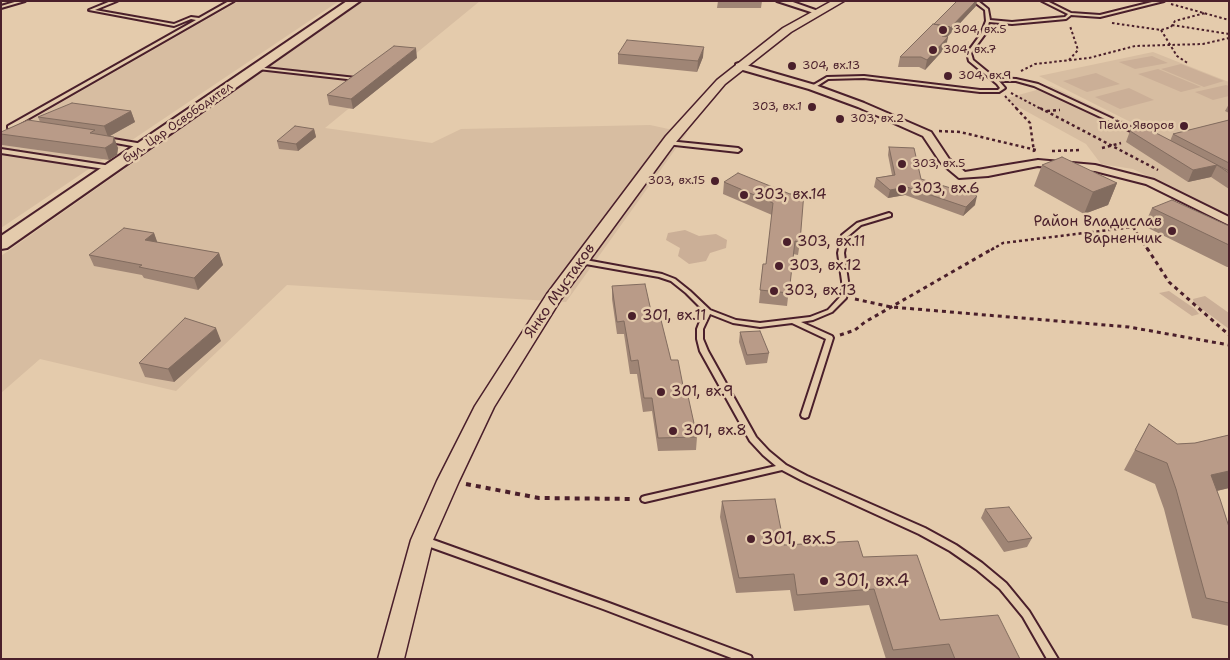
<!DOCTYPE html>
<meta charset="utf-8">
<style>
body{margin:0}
#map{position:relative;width:1230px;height:660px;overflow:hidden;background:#e4cbac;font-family:"Shantell Sans",sans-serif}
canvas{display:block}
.frame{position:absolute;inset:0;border:2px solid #4a1f2b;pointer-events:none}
</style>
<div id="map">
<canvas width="1230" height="660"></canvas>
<div class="frame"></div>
</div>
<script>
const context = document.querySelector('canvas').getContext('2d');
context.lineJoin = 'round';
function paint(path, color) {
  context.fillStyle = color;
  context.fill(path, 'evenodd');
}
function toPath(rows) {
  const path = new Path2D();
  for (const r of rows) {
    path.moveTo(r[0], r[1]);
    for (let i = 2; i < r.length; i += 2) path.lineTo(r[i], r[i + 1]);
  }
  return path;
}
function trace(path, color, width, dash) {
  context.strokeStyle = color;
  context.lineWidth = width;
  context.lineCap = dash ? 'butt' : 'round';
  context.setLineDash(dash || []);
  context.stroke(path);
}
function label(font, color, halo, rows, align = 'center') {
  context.font = font + ' "Shantell Sans",sans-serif';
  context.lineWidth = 5;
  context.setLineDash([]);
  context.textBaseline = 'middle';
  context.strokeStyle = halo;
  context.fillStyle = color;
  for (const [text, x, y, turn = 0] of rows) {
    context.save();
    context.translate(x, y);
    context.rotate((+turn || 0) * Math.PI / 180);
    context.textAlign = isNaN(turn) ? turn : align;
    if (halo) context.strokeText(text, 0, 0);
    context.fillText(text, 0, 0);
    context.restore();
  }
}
paint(toPath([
 [239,1,339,1,1,228,1,137],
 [363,1,480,1,325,128,432,143,461,129,650,125,687,133,566,302,287,285,176,391,40,359,1,393,1,256],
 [1153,52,1229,82,1229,216,1133,169,1101,164,1086,144,1004,99,1051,86,1214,164,1039,76]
]), '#d7bda1');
paint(toPath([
 [1152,56,1168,63,1135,69,1119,62],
 [1181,64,1224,81,1204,87,1161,69],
 [1158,69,1201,87,1181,92,1138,74],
 [1096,73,1120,84,1087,92,1063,81],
 [1226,85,1229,86,1229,96,1213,100,1195,92],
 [1129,88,1154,100,1120,109,1095,97],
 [685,230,699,236,716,234,727,240,726,248,710,253,706,261,689,264,678,256,680,248,666,240,668,233],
 [1169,291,1195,309,1199,314,1192,316,1159,293],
 [1205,296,1229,313,1229,329,1194,303,1193,299]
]), '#cbaf97');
const service = toPath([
 [18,1,25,1,1,8,1,6,18,1],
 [111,1,117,1,95,10,174,24,191,17,199,18,229,1,234,1,12,128,8,128,8,126,196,20,191,19,174,26,89,10,111,1],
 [973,1,978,1,988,9,990,20,1012,22,1065,17,1068,14,1042,1,1047,1,1071,13,1100,15,1156,1,1164,1,1100,17,1071,15,1066,19,1012,24,989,22,985,34,971,53,973,60,995,78,1016,79,1038,84,1141,132,1141,134,1137,134,1034,86,1016,81,999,81,1005,88,999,92,980,92,864,78,828,79,814,88,810,87,827,77,864,76,980,90,998,90,1000,88,997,84,969,61,967,53,981,34,986,21,985,10,973,1],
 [256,67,356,78,358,79,356,80,258,69,256,68,256,67],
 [107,138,143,144,146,146,143,148,105,141,105,139,107,138],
 [668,141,738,148,741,150,738,152,666,144,665,143,668,141],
 [1,149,111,166,114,168,111,170,1,153,1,149],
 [889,213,891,214,891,216,861,225,847,237,844,253,849,288,846,298,832,312,813,320,801,322,832,336,833,338,808,417,805,418,802,417,801,415,826,339,792,323,760,327,733,323,710,314,703,329,703,339,708,351,756,437,769,451,786,465,807,476,925,528,956,545,982,563,1006,583,1029,611,1058,659,1047,659,1023,617,1000,589,976,569,950,551,919,534,801,480,782,470,645,502,642,501,641,499,642,497,645,496,776,466,763,455,750,441,700,351,697,339,697,329,704,311,686,293,671,281,659,277,580,263,577,261,578,260,580,259,662,274,675,279,690,291,710,310,736,320,760,323,810,317,828,310,841,296,843,288,838,253,842,235,857,223,889,213],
 [425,537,609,603,751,656,752,659,734,659,603,609,422,544,421,541,422,538,425,537]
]);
const minor = toPath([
 [777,1,790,1,821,12,817,14,777,1],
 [739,63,815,85,864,103,931,132,949,159,965,172,1038,160,1095,165,1154,180,1229,217,1229,225,1146,184,1095,171,1038,166,988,176,959,178,941,163,923,136,858,107,809,89,736,68,736,64,739,63]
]);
const tertiary = toPath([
 [832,1,844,1,791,32,725,84,676,142,561,299,494,407,459,481,433,540,404,659,378,659,411,540,437,481,475,406,547,294,666,136,717,80,783,28,832,1]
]);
const secondary = toPath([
 [347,1,360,1,7,248,1,249,1,236,347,1]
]);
trace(service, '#4a1f2b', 4);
trace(minor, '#4a1f2b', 4);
trace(tertiary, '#4a1f2b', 3);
trace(secondary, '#4a1f2b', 4);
trace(toPath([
 [1171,4,1229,20],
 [1112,23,1161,30,1171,27,1175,21,1205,13],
 [1172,25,1229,34],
 [1161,30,1177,56,1189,64],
 [1069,60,1078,50,1070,26],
 [1021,71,1035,64,1089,58,1135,46,1203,44,1229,38],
 [1011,93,1043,110],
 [1005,96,1018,110]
]), '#4a1f2b', 2, [2.5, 2.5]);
trace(toPath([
 [1016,108,1030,123,1034,152],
 [1040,108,1158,170],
 [1047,111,1060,110],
 [939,131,960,132,1036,150],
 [1102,148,1121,143],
 [1052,151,1081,150],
 [991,250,1003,243,1133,227],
 [1148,250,1133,227,1148,222]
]), '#4a1f2b', 2.5, [3, 3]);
trace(toPath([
 [1147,248,1169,282,1229,335],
 [855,299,891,307,1129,327,1229,345],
 [840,335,855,330,865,322,994,248]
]), '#4a1f2b', 3, [4, 4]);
trace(toPath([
 [466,484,539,498,634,499]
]), '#4a1f2b', 4, [5, 5]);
paint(service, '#e4cbac');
paint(minor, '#e4cbac');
paint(tertiary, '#e4cbac');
paint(secondary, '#e4cbac');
paint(toPath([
 [718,1,762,1,761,8,717,8],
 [976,6,948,35,946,47,925,70,919,67,898,67,900,57,934,24],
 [618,54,703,57,697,72,618,64],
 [417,58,353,109,329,105,327,95],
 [1229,104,1229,113,1225,111],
 [131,111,135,122,110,136,118,148,117,155,109,160,2,145,1,143,1,132,40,122,38,117],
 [1229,120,1229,189,1211,177,1188,182,1126,142,1130,131,1170,141,1173,134],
 [314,129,316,137,298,151,279,149,277,141],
 [889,147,921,179,975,205,963,216,905,195,888,198,874,187,876,178,892,175,888,155],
 [1042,165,1117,183,1108,205,1084,214,1034,186],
 [724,182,790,194,800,242,798,255,793,254,787,306,759,303,763,264,766,264,772,215,723,194],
 [1152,208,1229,226,1229,267,1227,267,1144,226],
 [154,233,157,243,219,253,223,265,198,290,144,278,142,275,94,266,89,255],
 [612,286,653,320,671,360,685,396,697,437,696,450,658,451,652,411,643,412,637,374,630,374,624,334,617,334,612,299],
 [740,332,769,353,767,363,746,365,739,342],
 [221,341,174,382,145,377,139,363],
 [1149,424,1177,444,1195,443,1229,435,1229,488,1217,491,1229,527,1229,626,1192,618,1164,509,1155,484,1124,470],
 [722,501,784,545,863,557,940,620,1020,659,886,659,869,605,794,611,790,590,736,593,720,517],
 [985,509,1032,538,1027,547,1004,552,981,518]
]), '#9f8575');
paint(toPath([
 [976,1,977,1,976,6,939,46,942,36],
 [948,37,946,47,925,70,927,60],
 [704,47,703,57,697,72,698,61],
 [416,48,417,58,353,109,351,99],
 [131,111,135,122,108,137,104,126],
 [314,129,316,137,298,151,296,144],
 [114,137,118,148,117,155,109,160,105,148],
 [1217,165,1211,177,1188,182,1193,170],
 [1117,183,1108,205,1084,214,1093,192],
 [907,187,905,195,888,198,890,190],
 [977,196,975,205,963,216,966,207],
 [154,233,158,244,145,240],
 [219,253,223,265,198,290,194,278],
 [216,328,221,341,174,382,168,369],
 [1229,471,1229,488,1198,495,1211,475]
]), '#826c5f');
const building = toPath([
 [957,1,976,1,950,28,950,27,934,24,957,1],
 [933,24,950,27,942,36,948,37,927,60,921,57,900,57,933,24],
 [627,40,704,47,698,61,618,54,627,40],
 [394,46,416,48,351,99,327,95,394,46],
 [72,103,131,111,104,126,38,117,72,103],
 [28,120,95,130,90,133,114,137,113,143,105,148,1,134,1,132,28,120],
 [1229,120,1229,163,1173,134,1229,120],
 [1135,122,1229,171,1229,173,1217,165,1193,170,1130,131,1135,122],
 [295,126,314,129,296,144,277,141,295,126],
 [889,147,914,148,921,179,977,196,966,207,907,187,890,190,876,178,895,175,889,147],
 [1062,157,1117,183,1093,192,1042,165,1062,157],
 [738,173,790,194,804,192,800,242,795,241,789,293,760,290,763,264,766,264,773,203,724,182,738,173],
 [1172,200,1229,226,1229,245,1152,208,1172,200],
 [124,228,154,233,145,240,219,253,194,278,139,267,142,265,89,255,124,228],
 [645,284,653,320,661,320,671,360,678,360,685,396,688,396,697,437,658,438,652,398,644,398,638,360,631,361,624,321,617,322,612,286,645,284],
 [185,318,216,328,168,369,139,363,185,318],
 [760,331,769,353,747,355,740,332,760,331],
 [1149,424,1177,444,1195,443,1229,435,1229,471,1211,475,1220,499,1229,527,1229,603,1206,598,1176,489,1167,463,1135,450,1149,424],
 [775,499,784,545,858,541,863,557,917,555,940,620,998,615,1020,659,955,659,949,644,893,650,874,589,797,595,794,574,739,578,722,501,775,499],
 [1009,507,1032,538,1008,542,985,509,1009,507]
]);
paint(building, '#b99b88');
trace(building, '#826c5f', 1);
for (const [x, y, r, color] of [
 [943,30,5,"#4a1f2b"],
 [933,50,5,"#4a1f2b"],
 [792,66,5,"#4a1f2b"],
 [948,76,5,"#4a1f2b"],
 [812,107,5,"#4a1f2b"],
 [840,119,5,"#4a1f2b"],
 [1184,126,5,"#4a1f2b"],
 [902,164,5,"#4a1f2b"],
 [715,181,5,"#4a1f2b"],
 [902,189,5,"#4a1f2b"],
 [744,195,5,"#4a1f2b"],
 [1172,231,5,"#4a1f2b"],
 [787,242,5,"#4a1f2b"],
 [779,266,5,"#4a1f2b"],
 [774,291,5,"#4a1f2b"],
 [632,316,5,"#4a1f2b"],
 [661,392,5,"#4a1f2b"],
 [673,431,5,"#4a1f2b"],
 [751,539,5,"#4a1f2b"],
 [824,581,5,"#4a1f2b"]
]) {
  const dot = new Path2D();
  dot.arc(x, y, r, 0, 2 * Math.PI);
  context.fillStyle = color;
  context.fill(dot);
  trace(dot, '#e4cbac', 2);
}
label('12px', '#4a1f2b', '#e4cbac', [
 ["304, вх.5",953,30],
 ["304, вх.7",943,50],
 ["304, вх.13",802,66],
 ["304, вх.9",958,76],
 ["303, вх.1",802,107,"right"],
 ["303, вх.2",850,119],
 ["Пейо Яворов",1174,126,"right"],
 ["303, вх.5",912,164],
 ["303, вх.15",705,181,"right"]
], 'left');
label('12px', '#4a1f2b', '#e4cbac', [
 ["бул. Цар Освободител",178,123,-35]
]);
label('15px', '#4a1f2b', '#e4cbac', [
 ["303, вх.6",912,189],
 ["303, вх.14",754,195],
 ["Район Владислав",1162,222,"right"],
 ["Варненчик",1162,239,"right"],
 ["303, вх.11",797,242],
 ["303, вх.12",789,266],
 ["303, вх.13",784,291],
 ["301, вх.11",642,316],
 ["301, вх.9",671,392],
 ["301, вх.8",683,431]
], 'left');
label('15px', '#4a1f2b', '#e4cbac', [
 ["Янко Мустаков",560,291,-55]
]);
label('18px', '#4a1f2b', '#e4cbac', [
 ["301, вх.5",761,539],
 ["301, вх.4",834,581]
], 'left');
</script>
